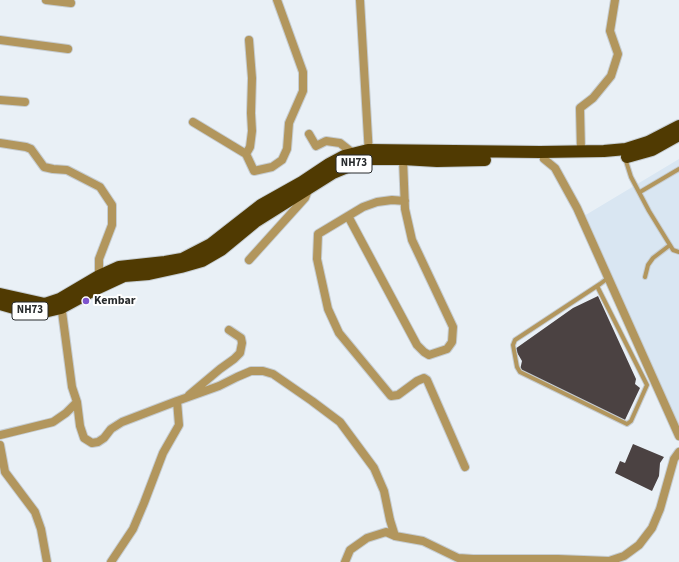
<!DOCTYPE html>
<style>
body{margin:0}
canvas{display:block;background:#e9f0f6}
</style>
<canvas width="679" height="562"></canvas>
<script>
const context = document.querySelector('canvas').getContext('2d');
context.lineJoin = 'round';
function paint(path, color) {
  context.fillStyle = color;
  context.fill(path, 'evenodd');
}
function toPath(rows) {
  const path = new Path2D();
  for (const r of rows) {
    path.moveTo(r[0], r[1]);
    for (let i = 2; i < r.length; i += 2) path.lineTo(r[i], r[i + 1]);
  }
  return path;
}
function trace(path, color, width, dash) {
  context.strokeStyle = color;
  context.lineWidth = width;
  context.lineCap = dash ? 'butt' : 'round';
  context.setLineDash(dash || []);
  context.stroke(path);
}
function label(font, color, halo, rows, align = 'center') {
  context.font = font + ' "Source Sans 3",sans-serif';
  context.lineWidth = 4;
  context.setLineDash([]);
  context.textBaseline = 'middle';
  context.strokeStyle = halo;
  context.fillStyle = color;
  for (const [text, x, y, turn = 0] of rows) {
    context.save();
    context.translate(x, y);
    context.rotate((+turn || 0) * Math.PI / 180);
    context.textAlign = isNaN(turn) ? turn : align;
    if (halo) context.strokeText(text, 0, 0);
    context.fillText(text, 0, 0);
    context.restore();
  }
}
paint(toPath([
 [679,159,679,426,584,216]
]), '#d9e6f2');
paint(toPath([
 [598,296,636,379,635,384,640,388,624,422,520,370,522,361,515,349,573,308],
 [633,444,664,457,660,463,659,476,652,491,615,473,620,461,625,463]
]), '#4b4242');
const lane = toPath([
 [625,158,631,177,649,211,673,250,679,252],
 [640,192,679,169],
 [645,277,648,265,653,258,670,245],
 [597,286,647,385,631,421,627,424,520,372,517,367,513,345,515,340,600,284,608,278]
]);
const street = toPath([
 [46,0,71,3],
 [360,0,369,155],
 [0,40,68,49],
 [0,100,25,102],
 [193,122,246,154,254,171,272,167,282,160,287,149,289,123,303,91,303,72,277,0],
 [309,134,316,146,326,141,340,143,354,154],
 [0,143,26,147,31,149,44,167,53,169,67,170,100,187,112,205,112,225,99,259,99,276],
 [581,151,580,108,593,98,611,76,618,54,610,31,615,0],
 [246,154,250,147,252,131,251,113,252,78,249,40],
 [544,159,555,168,577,208,679,436],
 [405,201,392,200,377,202,363,207,318,234,317,259,328,309,339,333,391,396,398,395,417,381,424,378,427,380,465,467],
 [348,216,417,345,424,352,429,355,447,349,452,342,453,327,412,240,405,209,403,159],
 [249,260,305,198,309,188],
 [189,395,220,369,234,359,240,353,242,343,241,338,229,330],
 [177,401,219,386,237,377,251,371,263,371,273,374,312,401,340,422,374,468,384,491,390,520,395,536],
 [77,402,80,426,84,438,92,443,98,442,104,438,111,429,122,422,177,401,179,425,163,453,144,503,133,529,111,562],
 [0,435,53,422,66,413,77,402,72,387,61,304],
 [0,445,5,472,35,512,41,529,47,562],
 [345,562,350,550,367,538,386,532,395,536,423,541,458,558,473,559,558,559,609,561,624,556,639,545,652,528,660,509,674,459,679,452]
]);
const highway = toPath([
 [627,157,652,150,679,135],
 [0,294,45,304,60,299,99,276,119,267,165,262,182,259,211,244,261,205,302,182,329,164,344,156,368,150,540,152,604,151,626,149,648,142,679,126],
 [0,304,21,310,44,312,61,308,96,289,124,276,149,274,181,267,202,261,221,250,255,222,333,173,357,163,370,159,403,159,437,161,485,160]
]);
trace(lane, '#c6cdd2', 6);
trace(street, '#c6cdd2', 10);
trace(highway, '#c6cdd2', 14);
trace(lane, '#b2965d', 4);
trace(street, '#b2965d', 8);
trace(highway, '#503a02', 12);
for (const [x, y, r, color] of [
 [86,301,4,"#7d54cd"]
]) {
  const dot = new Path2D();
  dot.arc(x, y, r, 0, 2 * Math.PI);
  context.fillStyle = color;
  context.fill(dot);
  trace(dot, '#fff', 1.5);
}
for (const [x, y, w] of [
 [354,164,36],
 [30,311,36]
]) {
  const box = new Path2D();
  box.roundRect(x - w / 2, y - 9, w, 18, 3);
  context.fillStyle = '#fff';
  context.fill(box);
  trace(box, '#282b2d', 1);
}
label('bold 11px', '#282b2d', null, [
 ["NH73",354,164],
 ["NH73",30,311]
]);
label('bold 12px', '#282b2d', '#fff', [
 ["Kembar",94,301]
], 'left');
</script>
